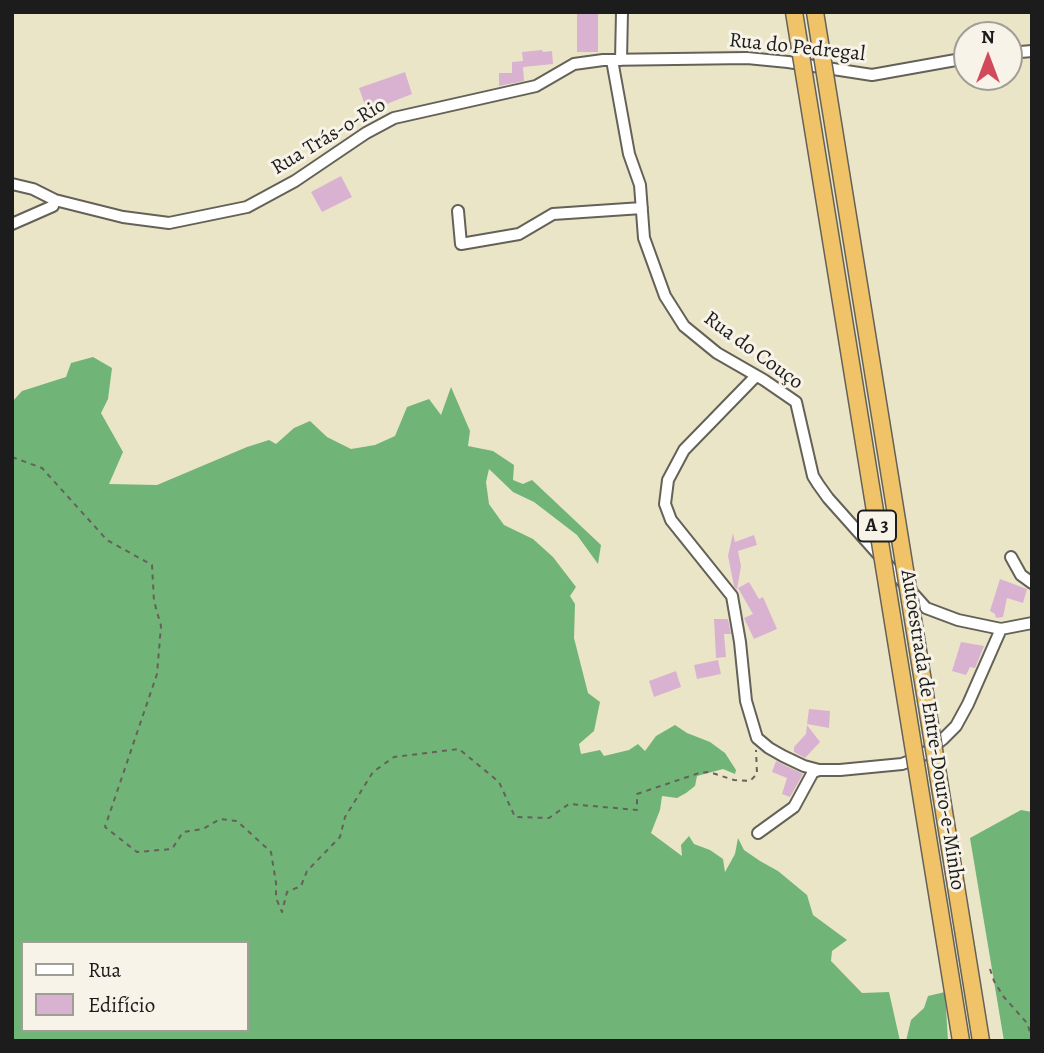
<!DOCTYPE html>
<meta charset="utf-8">
<style>
body{margin:0}
#map{position:relative;width:1044px;height:1053px;overflow:hidden;background:#ebe5c8;font-family:Alegreya,serif}
canvas{display:block}
.frame{position:absolute;inset:0;border:14px solid #1c1c1c;pointer-events:none}
.legend{position:absolute;left:21px;top:941px;width:228px;height:91px;box-sizing:border-box;background:#f7f3e8;border:2px solid #9f9d96;margin:0;padding:9px 12px;list-style:none;font-size:21px;color:#1c1c1c}
.legend li{display:flex;align-items:center;gap:14px;height:35px}
.legend b{width:35px;border:2px solid #9f9d96}
.north{position:absolute;left:953px;top:21px;width:70px;height:70px;box-sizing:border-box;background:#f7f3e8;border:2px solid #9f9d96;border-radius:50%;rotate:0deg;font-size:19px;font-weight:700;line-height:28px;text-align:center;color:#1c1c1c}
.north::after{content:'';display:block;margin:auto;width:24px;height:32px;background:#d1495b;clip-path:polygon(50% 0,100% 100%,50% 72%,0 100%)}
</style>
<div id="map">
<canvas width="1044" height="1053"></canvas>
<div class="frame"></div>
<ul class="legend">
<li><b style="height:9px;background:#fff"></b>Rua</li>
<li><b style="height:19px;background:#d9b2d1"></b>Edifício</li>
</ul>
<div class="north">N</div>
</div>
<script>
const context = document.querySelector('canvas').getContext('2d');
context.lineJoin = 'round';
function paint(path, color) {
  context.fillStyle = color;
  context.fill(path, 'evenodd');
}
function toPath(rows) {
  const path = new Path2D();
  for (const r of rows) {
    path.moveTo(r[0], r[1]);
    for (let i = 2; i < r.length; i += 2) path.lineTo(r[i], r[i + 1]);
  }
  return path;
}
function trace(path, color, width, dash) {
  context.strokeStyle = color;
  context.lineWidth = width;
  context.lineCap = dash ? 'butt' : 'round';
  context.setLineDash(dash || []);
  context.stroke(path);
}
function label(font, color, halo, rows, align = 'center') {
  context.font = font + ' Alegreya,serif';
  context.lineWidth = 6;
  context.setLineDash([]);
  context.textBaseline = 'middle';
  context.strokeStyle = halo;
  context.fillStyle = color;
  for (const [text, x, y, turn = 0] of rows) {
    context.save();
    context.translate(x, y);
    context.rotate((+turn || 0) * Math.PI / 180);
    context.textAlign = isNaN(turn) ? turn : align;
    if (halo) context.strokeText(text, 0, 0);
    context.fillText(text, 0, 0);
    context.restore();
  }
}
paint(toPath([
 [93,357,112,368,108,399,101,413,123,452,109,484,157,485,247,447,269,440,276,444,294,428,310,421,327,437,351,449,375,445,395,436,407,407,429,399,441,415,451,387,470,431,468,446,493,451,514,465,513,480,523,484,532,480,601,545,598,564,577,535,534,502,513,492,489,469,486,482,489,504,504,525,533,539,553,557,576,587,570,596,575,604,574,638,588,693,600,702,594,731,579,744,581,754,600,750,604,756,629,750,638,744,645,751,656,736,675,725,687,733,710,742,725,753,736,770,735,774,723,769,697,776,695,786,686,793,677,798,662,796,660,810,651,833,682,856,681,845,689,836,694,844,710,850,723,859,725,872,735,854,738,838,744,850,760,861,778,871,807,895,813,915,847,940,832,951,831,961,862,993,889,992,900,1041,12,1041,12,402,22,391,66,377,71,363],
 [23,943,247,943,247,1030,23,1030],
 [1021,810,1032,812,1032,1041,1004,1041,970,838],
 [945,992,948,1041,906,1041,911,1020,924,1008,928,996]
]), '#70b478');
paint(toPath([
 [577,12,598,12,598,52,577,52],
 [542,50,543,52,552,51,553,64,523,67,524,81,499,86,499,73,512,73,512,62,523,61,522,52],
 [405,72,412,94,374,109,373,105,366,108,359,88],
 [341,176,352,197,322,212,311,192],
 [733,533,735,542,754,535,757,545,738,551,741,566,737,590,734,586,728,556],
 [1000,579,1027,589,1023,603,1007,598,1003,617,996,618,995,614,990,611],
 [749,582,759,599,763,597,777,629,754,639,744,618,753,614,738,588],
 [714,619,728,619,731,634,724,634,726,657,716,658],
 [961,642,984,646,975,668,970,667,966,675,952,671],
 [718,660,721,674,697,679,694,665],
 [676,671,681,687,654,697,649,681],
 [809,709,830,711,829,728,807,724],
 [807,725,820,742,805,758,794,752,794,747,806,734],
 [776,761,803,774,790,797,782,794,787,778,772,772]
]), '#d9b2d1');
const minor = toPath([
 [1009,53,1032,51],
 [612,60,629,154,640,185,644,238,665,296,684,326,717,353,764,380,796,402,813,476,818,484,828,498,926,608,958,620,1001,629,1032,623],
 [621,60,622,12],
 [12,184,33,189,55,200,123,217,169,223,247,207,295,181,366,133,394,118,536,86,574,64,603,60,747,58,788,62,872,75,967,58],
 [458,211,461,244,519,234,553,214,642,208],
 [12,224,53,206,55,200],
 [756,376,684,450,668,480,665,504,671,520,732,596,740,642,746,701,757,738,769,748,783,756,804,766,819,770],
 [1011,557,1021,575,1032,583],
 [758,833,794,807,813,772,819,770,840,770,902,764,920,757,943,739,956,726,968,704,1001,629]
]);
trace(minor, '#646258', 14);
trace(toPath([
 [12,457,42,468,107,540,152,565,154,601,161,626,157,674,105,827,137,852,172,849,183,832,203,829,220,819,237,821,271,852,276,883,276,898,282,912,287,892,301,886,307,871,340,837,345,817,373,772,394,757,459,749,499,782,515,817,549,818,569,804,637,810,637,794,699,773,709,772,734,780,750,781,757,774,756,750],
 [990,969,994,981,1003,996,1027,1023,1032,1038],
 [1032,1041,1032,1040]
]), '#646258', 2, [5, 5]);
trace(minor, '#fff', 10);
const highwayBridge = toPath([
 [794,12,961,1041],
 [815,12,981,1041]
]);
trace(highwayBridge, '#646258', 19, []);
trace(highwayBridge, '#f1c369', 16);
for (const [x, y, w] of [
 [877,526,38]
]) {
  const box = new Path2D();
  box.roundRect(x - w / 2, y - 15.5, w, 31, 5);
  context.fillStyle = '#f7f3e8';
  context.fill(box);
  trace(box, '#1c1c1c', 2);
}
label('bold 19px', '#1c1c1c', null, [
 ["A 3",877,526]
]);
label('21px', '#1c1c1c', '#f7f3e8', [
 ["Rua do Pedregal",797,48,6],
 ["Rua Trás-o-Rio",329,137,-31],
 ["Rua do Couço",753,351,36],
 ["Autoestrada de Entre-Douro-e-Minho",932,730,81]
]);
</script>
